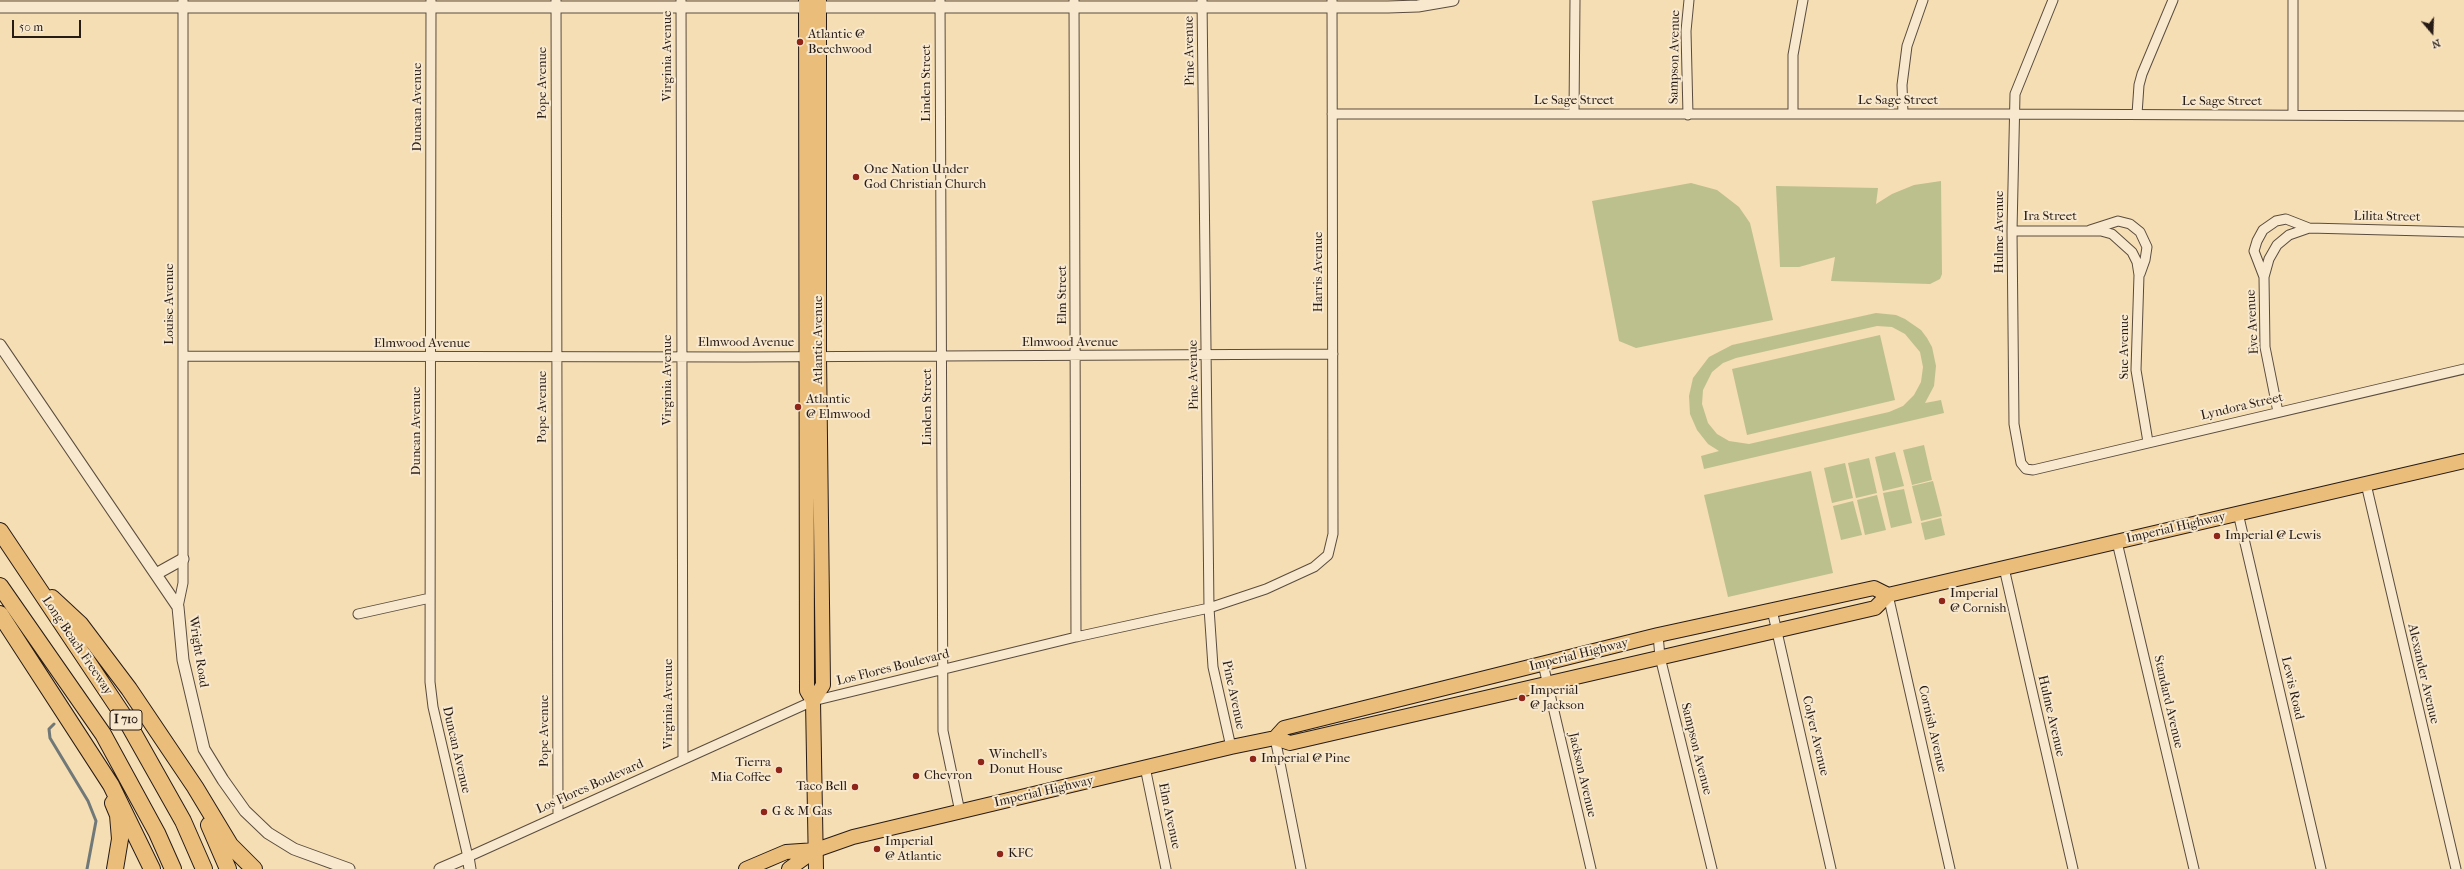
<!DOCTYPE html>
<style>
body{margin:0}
#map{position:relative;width:2464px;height:869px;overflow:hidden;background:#f5ddb4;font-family:"IM FELL French Canon",serif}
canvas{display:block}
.north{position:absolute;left:2412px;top:12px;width:40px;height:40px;-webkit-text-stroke:3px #f8e9ce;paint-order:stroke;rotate:161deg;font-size:11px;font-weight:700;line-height:16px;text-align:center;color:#271b16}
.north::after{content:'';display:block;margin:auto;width:14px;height:18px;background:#271b16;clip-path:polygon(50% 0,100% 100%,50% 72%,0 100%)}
.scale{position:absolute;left:12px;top:20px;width:69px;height:18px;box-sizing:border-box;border:2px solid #271b16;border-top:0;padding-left:5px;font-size:12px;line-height:14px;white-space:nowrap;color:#271b16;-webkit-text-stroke:3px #f8e9ce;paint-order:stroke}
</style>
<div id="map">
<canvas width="2464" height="869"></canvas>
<div class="north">N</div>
<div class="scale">50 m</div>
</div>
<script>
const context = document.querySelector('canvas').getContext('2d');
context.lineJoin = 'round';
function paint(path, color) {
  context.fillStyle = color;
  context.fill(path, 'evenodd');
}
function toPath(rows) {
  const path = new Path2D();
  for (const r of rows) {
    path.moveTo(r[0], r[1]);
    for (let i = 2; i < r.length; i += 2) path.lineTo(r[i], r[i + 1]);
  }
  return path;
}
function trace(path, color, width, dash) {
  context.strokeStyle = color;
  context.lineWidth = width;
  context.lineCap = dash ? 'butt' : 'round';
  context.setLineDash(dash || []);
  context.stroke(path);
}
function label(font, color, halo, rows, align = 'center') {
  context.font = font + ' "IM FELL French Canon",serif';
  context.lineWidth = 4;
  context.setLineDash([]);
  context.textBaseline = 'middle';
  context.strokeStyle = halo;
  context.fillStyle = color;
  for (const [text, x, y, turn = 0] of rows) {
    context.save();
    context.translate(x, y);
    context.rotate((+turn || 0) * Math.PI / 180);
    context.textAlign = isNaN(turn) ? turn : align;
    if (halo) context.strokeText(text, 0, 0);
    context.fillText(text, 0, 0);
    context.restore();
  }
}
paint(toPath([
 [1941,181,1942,274,1940,279,1930,284,1831,281,1835,257,1799,267,1780,267,1776,186,1878,188,1876,204,1892,194,1914,185],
 [1691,183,1717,190,1739,207,1750,223,1773,320,1636,348,1619,341,1592,201],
 [1876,313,1896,315,1905,319,1921,330,1927,338,1932,347,1936,366,1934,386,1925,403,1941,400,1944,413,1704,469,1701,456,1719,451,1708,444,1697,430,1690,414,1689,396,1693,378,1709,357,1732,345],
 [1877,326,1892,327,1905,334,1920,352,1923,367,1921,382,1914,395,1903,406,1889,412,1749,444,1729,441,1717,434,1708,423,1702,404,1703,390,1712,372,1723,363,1736,358],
 [1880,335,1895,400,1747,435,1732,369],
 [1924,445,1932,480,1912,485,1903,450],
 [1895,452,1904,486,1883,491,1875,457],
 [1869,458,1877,493,1856,498,1848,463],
 [1845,463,1853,498,1832,503,1824,468],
 [1811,471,1833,573,1728,597,1704,495],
 [1933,481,1942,516,1921,521,1912,486],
 [1904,489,1912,523,1891,528,1883,493],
 [1877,495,1886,530,1865,535,1857,500],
 [1853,501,1862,535,1841,540,1833,506],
 [1941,518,1945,535,1925,540,1921,523]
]), '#bcc08c');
trace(toPath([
 [54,724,49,729,50,738,88,801,96,821,87,869]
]), '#717978', 3);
const minor = toPath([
 [431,0,430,682,433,707,468,857,813,701,1076,637,1209,608,1266,589,1314,567,1328,555,1333,534,1332,0],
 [556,0,558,815],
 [681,0,683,759],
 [940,0,943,731,960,812],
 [1074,0,1076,637],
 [1202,0,1209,608,1213,667,1231,747],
 [2053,0,2015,94,2012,231,2014,424,2021,463,2026,469,2033,470,2464,369],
 [2293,0,2293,115],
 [1332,114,2014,114,2464,116],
 [1574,114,1575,0],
 [1793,114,1793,55,1803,0],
 [1903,114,1902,85,1907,46,1923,0],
 [2137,114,2139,85,2142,74,2173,0],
 [1688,115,1686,31,1689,0],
 [2090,230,2118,221,2130,224,2140,232,2147,247,2145,260,2140,274],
 [2012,231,2101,231,2112,234,2132,252,2137,262,2139,275,2136,370,2148,442],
 [2264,277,2254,251,2257,241,2263,230,2276,221,2286,219,2309,228],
 [183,356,744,357,1333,354],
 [2278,412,2265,347,2264,277,2269,259,2277,245,2289,235,2309,228,2464,232],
 [2366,484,2456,869],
 [2238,513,2321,869],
 [2117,542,2194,869],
 [2004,568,2073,869],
 [1888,595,1950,869],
 [178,607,183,583,183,0],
 [1772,610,1831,869],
 [358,614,430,598],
 [1658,635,1660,657,1712,869],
 [1543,664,1591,869],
 [1275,738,1301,869],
 [1145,767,1166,869]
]);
const tertiary = toPath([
 [0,7,1388,7,1418,6,1453,0],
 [0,345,178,607,183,660,204,749,223,780,245,811,268,833,294,849,349,869],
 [156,574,183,559],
 [440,869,468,857,470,869]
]);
const primary = toPath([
 [806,0,807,691,813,701,816,869],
 [813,701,823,685,819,356,819,0],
 [1275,738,1284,728,1658,635,1874,588,1888,595],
 [746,869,786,852,816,850,853,837,1231,747,1275,738,1290,743,1875,608,1888,595,2464,461],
 [789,869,815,850]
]);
const motorway = toPath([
 [0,531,125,718,183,821,204,869],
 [0,586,103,734,157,833,173,869],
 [52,598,80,624,129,689,195,787,230,845,254,869],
 [0,614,111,785,152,869],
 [113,803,118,815,120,839,115,869],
 [209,825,228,869]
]);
trace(minor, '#5a4c3e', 11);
trace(tertiary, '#5a4c3e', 13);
trace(primary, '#271b16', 16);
trace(motorway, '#271b16', 18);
trace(minor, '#f8e9ce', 9);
trace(tertiary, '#f8e9ce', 11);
trace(primary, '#eabe7a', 14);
trace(motorway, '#eabe7a', 16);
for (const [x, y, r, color] of [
 [800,42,4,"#8f2418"],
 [856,177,4,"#8f2418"],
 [798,407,4,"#8f2418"],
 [2217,536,4,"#8f2418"],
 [1942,601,4,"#8f2418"],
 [1522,698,4,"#8f2418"],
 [1253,759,4,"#8f2418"],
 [981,762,4,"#8f2418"],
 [779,770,4,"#8f2418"],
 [916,776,4,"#8f2418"],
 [855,787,4,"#8f2418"],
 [764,812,4,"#8f2418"],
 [877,849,4,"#8f2418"],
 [1000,854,4,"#8f2418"]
]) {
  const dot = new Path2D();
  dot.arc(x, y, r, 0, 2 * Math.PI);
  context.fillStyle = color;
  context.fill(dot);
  trace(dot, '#f8e9ce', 1.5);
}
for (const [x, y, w] of [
 [126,720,32]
]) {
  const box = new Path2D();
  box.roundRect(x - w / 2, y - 10, w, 20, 3);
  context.fillStyle = '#f8e9ce';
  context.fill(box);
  trace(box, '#271b16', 1);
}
label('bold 12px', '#271b16', null, [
 ["I 710",126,720]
]);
label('13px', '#271b16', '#f8e9ce', [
 ["Atlantic @",808,35],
 ["Beechwood",808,50],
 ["One Nation Under",864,170],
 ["God Christian Church",864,185],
 ["Atlantic",806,400],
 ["@ Elmwood",806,415],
 ["Imperial @ Lewis",2225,536],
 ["Imperial",1950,594],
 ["@ Cornish",1950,609],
 ["Imperial",1530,691],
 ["@ Jackson",1530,706],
 ["Winchell's",989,755],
 ["Donut House",989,770],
 ["Imperial @ Pine",1261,759],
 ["Tierra",771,763,"right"],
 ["Mia Coffee",771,778,"right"],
 ["Chevron",924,776],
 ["Taco Bell",847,787,"right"],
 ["G & M Gas",772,812],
 ["Imperial",885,842],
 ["@ Atlantic",885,857],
 ["KFC",1008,854]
], 'left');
label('13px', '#271b16', '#f8e9ce', [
 ["Pine Avenue",1190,51,-91],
 ["Virginia Avenue",668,56,-90],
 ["Sampson Avenue",1675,57,-89],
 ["Pope Avenue",543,83,-90],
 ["Linden Street",927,83,-90],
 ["Le Sage Street",1574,101],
 ["Le Sage Street",1898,101],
 ["Le Sage Street",2222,102],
 ["Duncan Avenue",418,107,-90],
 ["Ira Street",2050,217],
 ["Lilita Street",2387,217,1],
 ["Hulme Avenue",2000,232,-90],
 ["Harris Avenue",1319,272,-90],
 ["Elm Street",1063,295,-90],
 ["Louise Avenue",170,304,-90],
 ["Eve Avenue",2253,322,-93],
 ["Atlantic Avenue",819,340,-90],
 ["Elmwood Avenue",746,343],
 ["Elmwood Avenue",1070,343],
 ["Elmwood Avenue",422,344],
 ["Sue Avenue",2125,347,-90],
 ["Pine Avenue",1194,375,-91],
 ["Virginia Avenue",668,380,-90],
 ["Pope Avenue",543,407,-90],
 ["Linden Street",928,407,-90],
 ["Lyndora Street",2242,407,-13],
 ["Duncan Avenue",417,431,-90],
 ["Imperial Highway",2176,528,-13],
 ["Long Beach Freeway",77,646,56],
 ["Wright Road",198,652,81],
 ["Imperial Highway",1579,655,-14],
 ["Los Flores Boulevard",893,668,-14],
 ["Alexander Avenue",2423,674,77],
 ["Lewis Road",2292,688,77],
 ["Pine Avenue",1233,695,78],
 ["Standard Avenue",2168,702,77],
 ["Virginia Avenue",669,704,-90],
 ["Hulme Avenue",2051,716,77],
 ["Cornish Avenue",1932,729,77],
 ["Pope Avenue",545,731,-90],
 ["Colyer Avenue",1815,736,77],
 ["Sampson Avenue",1696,749,76],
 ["Duncan Avenue",456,750,77],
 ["Jackson Avenue",1582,775,77],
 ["Los Flores Boulevard",590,787,-24],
 ["Imperial Highway",1044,792,-13],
 ["Elm Avenue",1169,816,78]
]);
</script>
